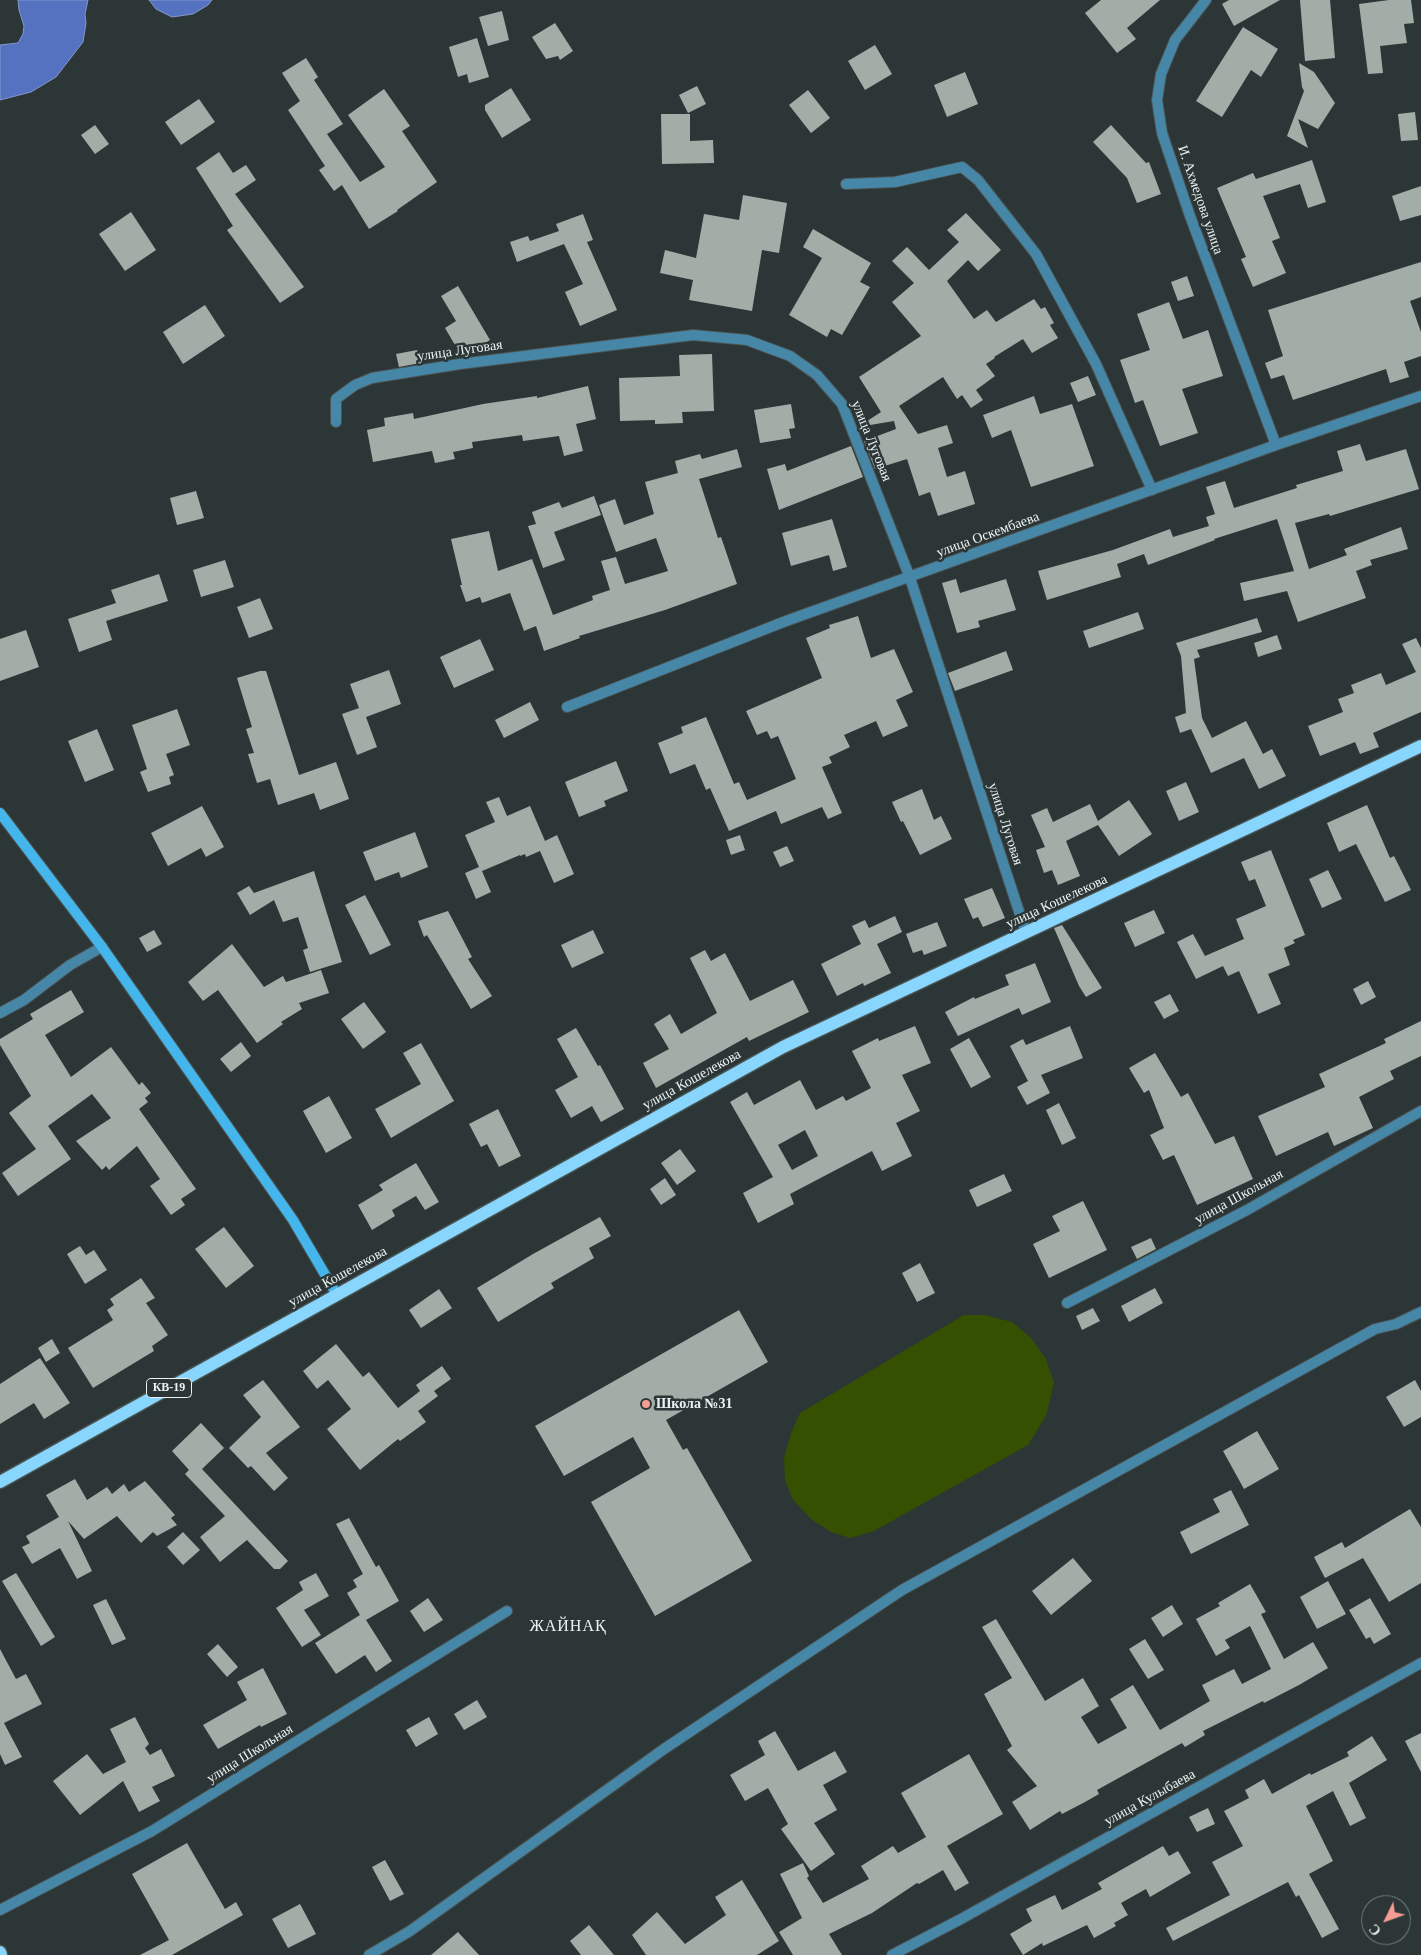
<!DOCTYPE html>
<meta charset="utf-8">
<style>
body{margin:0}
#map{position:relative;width:1421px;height:1955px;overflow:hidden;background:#2c3636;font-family:Georgia,serif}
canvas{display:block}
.north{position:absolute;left:1361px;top:1895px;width:50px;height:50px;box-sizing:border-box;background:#2c3636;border:1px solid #798181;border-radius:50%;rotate:228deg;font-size:14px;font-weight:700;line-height:20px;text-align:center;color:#ecf2f2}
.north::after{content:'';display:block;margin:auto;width:18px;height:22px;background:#f59c95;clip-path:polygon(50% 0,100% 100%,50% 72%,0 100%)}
</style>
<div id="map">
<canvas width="1421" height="1955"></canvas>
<div class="north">С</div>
</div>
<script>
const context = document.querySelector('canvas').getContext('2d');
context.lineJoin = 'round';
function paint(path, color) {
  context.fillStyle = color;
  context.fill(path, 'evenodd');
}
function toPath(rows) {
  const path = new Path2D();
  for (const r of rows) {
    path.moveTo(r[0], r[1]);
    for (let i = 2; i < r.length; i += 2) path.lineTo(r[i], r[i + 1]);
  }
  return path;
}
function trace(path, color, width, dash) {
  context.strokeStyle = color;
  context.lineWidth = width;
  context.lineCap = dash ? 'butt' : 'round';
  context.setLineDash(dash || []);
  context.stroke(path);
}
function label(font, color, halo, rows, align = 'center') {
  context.font = font + ' Georgia,serif';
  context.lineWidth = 5;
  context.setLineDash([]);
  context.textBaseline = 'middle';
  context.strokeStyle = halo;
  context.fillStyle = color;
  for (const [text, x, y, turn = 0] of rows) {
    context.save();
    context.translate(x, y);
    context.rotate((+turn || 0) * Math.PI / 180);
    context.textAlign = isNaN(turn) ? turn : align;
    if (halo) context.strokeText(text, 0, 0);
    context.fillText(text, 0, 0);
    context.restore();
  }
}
paint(toPath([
 [964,1315,984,1315,1012,1322,1031,1338,1046,1359,1054,1383,1046,1416,1028,1445,874,1531,850,1538,831,1532,811,1519,793,1500,785,1480,784,1458,791,1433,800,1413]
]), '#355000');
const water = toPath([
 [18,0,88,0,85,14,86,23,83,42,56,77,31,92,0,100,0,45,18,43,23,34,24,26,19,10,18,0],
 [149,0,212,0,208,5,193,14,172,17,156,9,149,0]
]);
paint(water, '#5572c0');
trace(water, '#8298cf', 1);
paint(toPath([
 [1101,0,1160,0,1127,28,1136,39,1117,53,1085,13],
 [1229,0,1280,0,1234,26,1222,4],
 [1300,0,1330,0,1335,58,1305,61],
 [1389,0,1411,0,1414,23,1404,24,1407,43,1380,46,1383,73,1368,74,1359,4],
 [502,11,509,40,488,46,479,17],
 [555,23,573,51,560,60,558,56,546,59,532,37],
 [1243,27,1278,49,1261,77,1251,70,1222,117,1196,101],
 [477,38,489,77,469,83,467,74,458,77,449,47],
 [875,45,892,74,865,90,848,61],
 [306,58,318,77,314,80,343,124,327,134,360,182,385,167,348,115,384,89,410,126,402,131,437,182,397,210,398,211,369,229,342,185,334,191,319,170,325,166,288,110,300,101,282,73],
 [1299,63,1314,72,1335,103,1318,129,1298,119,1308,148,1287,136,1304,91,1302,87],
 [965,72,978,104,947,117,934,85],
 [697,86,706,104,688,113,679,95],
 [511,88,531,120,502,138,485,110,485,105],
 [808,90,830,118,811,133,789,105],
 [199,99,215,122,181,145,165,122],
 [1415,112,1418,140,1401,141,1398,114],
 [661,114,690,114,690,141,713,140,714,163,662,164],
 [95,125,109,144,95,154,81,135],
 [1111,125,1146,163,1149,162,1161,194,1137,203,1127,178,1093,142],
 [219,152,233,173,246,165,256,180,235,194,304,287,280,303,227,230,233,226,196,168],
 [1312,160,1326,202,1308,208,1300,184,1263,196,1280,238,1272,241,1286,273,1253,287,1241,259,1246,257,1217,188,1253,173,1256,179],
 [1421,186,1421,215,1400,221,1392,196],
 [743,195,787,203,779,253,762,250,752,311,689,300,693,280,660,273,665,250,696,258,704,214,739,220],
 [131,212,156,250,125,271,99,234],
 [966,213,1001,250,978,271,968,260,947,281,974,319,987,310,996,322,1034,299,1041,309,1045,307,1054,323,1050,325,1058,338,1032,353,1023,339,994,357,995,358,986,364,995,376,976,390,983,400,971,408,962,395,957,399,943,377,899,406,918,434,947,425,953,443,938,448,947,477,965,471,975,504,938,516,930,492,919,496,907,459,875,469,864,441,896,429,894,421,858,427,881,412,859,377,921,336,892,302,914,283,892,261,907,247,929,270,959,242,947,230],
 [583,214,593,240,587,242,617,310,580,326,565,292,583,284,564,244,517,262,510,242,528,236,530,241,559,231,556,224],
 [813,229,871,263,860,282,870,287,842,335,831,329,827,337,789,315,822,258,803,247],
 [1421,262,1421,297,1410,301,1421,332,1421,356,1404,362,1409,377,1390,383,1386,369,1293,400,1284,375,1271,379,1265,363,1283,356,1268,310],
 [1187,276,1194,296,1178,301,1171,282],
 [458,286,490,340,462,357,445,328,456,321,441,296],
 [1169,302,1183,339,1208,330,1223,376,1182,389,1198,433,1160,446,1143,400,1135,403,1120,360,1150,350,1137,314],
 [205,305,225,336,183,364,163,332],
 [417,350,420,363,399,367,396,354],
 [712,354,714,411,682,412,683,423,655,424,655,420,620,421,619,378,680,376,679,355],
 [1088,376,1096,395,1078,402,1070,383],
 [588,386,596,419,576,424,583,451,564,456,559,436,523,441,522,435,472,442,473,448,453,452,455,459,435,463,432,451,373,462,367,430,385,426,384,418,413,413,414,419,483,404,537,396,537,398],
 [1034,396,1040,414,1072,404,1094,466,1031,487,1011,430,992,438,983,415],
 [791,404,795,428,789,429,791,438,760,443,754,410],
 [1360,444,1366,461,1406,449,1419,489,1330,516,1329,514,1295,523,1309,569,1347,555,1344,549,1401,527,1408,549,1370,560,1372,565,1356,571,1366,598,1298,622,1287,591,1244,601,1240,583,1294,571,1277,519,1214,539,1215,540,1148,565,1144,554,1117,564,1121,577,1047,600,1038,571,1113,550,1170,529,1173,537,1209,526,1206,517,1215,514,1206,487,1225,481,1234,508,1297,488,1296,485,1343,471,1337,451],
 [851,446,863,477,779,510,767,469,785,464,787,471],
 [737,449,742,467,699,479,718,538,721,537,737,584,665,610,579,636,580,638,544,651,536,626,524,631,510,593,482,603,480,597,466,602,460,585,462,585,451,539,489,531,498,571,532,559,553,615,593,600,592,596,610,590,601,561,616,557,625,584,668,571,656,538,616,552,599,505,615,499,624,525,654,514,645,482,678,473,675,461,700,454,702,459],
 [196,491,204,518,177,525,170,498],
 [594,496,601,515,554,532,565,560,543,568,528,526,536,524,532,512,559,502,562,508],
 [832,519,847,567,833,571,829,555,791,566,782,533],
 [225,560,234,587,201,597,193,570],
 [159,574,168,601,106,621,112,640,79,652,68,619,116,603,111,590],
 [956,579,960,593,1006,579,1016,610,978,621,980,627,957,633,942,583],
 [260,598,273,629,249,638,237,607],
 [1138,612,1144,629,1089,648,1083,631],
 [858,616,871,658,894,649,913,692,896,700,908,726,883,737,876,721,844,735,850,747,829,757,832,763,822,767,842,813,828,819,822,807,781,824,776,811,729,831,710,788,706,790,695,764,670,774,658,743,683,733,681,727,706,717,734,784,739,782,747,800,796,779,778,736,771,739,767,731,757,735,746,711,822,678,806,638,830,628,829,625],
 [1257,618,1262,632,1197,650,1200,657,1194,659,1202,718,1212,738,1246,721,1263,754,1272,749,1286,776,1259,789,1244,758,1211,773,1191,729,1180,733,1175,717,1186,713,1181,656,1176,643],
 [26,630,39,667,0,681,0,639],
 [1277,635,1282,649,1258,657,1254,643],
 [1416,638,1421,648,1421,712,1373,733,1379,747,1360,754,1355,742,1320,756,1308,726,1343,712,1338,699,1354,693,1351,685,1381,673,1386,685,1416,672,1402,644],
 [480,639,494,670,454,688,440,657],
 [1006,651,1013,670,955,691,948,673],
 [389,670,401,704,366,717,377,747,357,755,342,714,359,708,350,684],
 [260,671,266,671,299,775,336,762,349,799,320,810,314,793,278,805,270,779,257,783,248,754,254,753,246,729,252,727,237,678],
 [530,702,539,720,504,738,495,720],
 [177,709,190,745,166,754,174,775,169,777,171,784,148,792,140,772,147,769,132,725],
 [97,729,114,770,85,782,68,741],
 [616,761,628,791,604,801,606,806,579,817,565,782],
 [1186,782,1199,812,1179,821,1166,791],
 [922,789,934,820,941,816,952,839,920,855,903,821,901,822,892,802],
 [499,797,507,816,530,806,545,841,557,835,574,874,554,883,540,851,526,857,525,854,520,856,520,855,482,871,491,892,476,899,465,873,479,867,465,835,495,822,486,802],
 [1129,800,1152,834,1119,856,1098,825,1066,841,1080,876,1058,885,1052,870,1044,873,1036,850,1045,847,1031,815,1047,808,1053,822,1090,804,1098,821],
 [1367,805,1390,858,1394,856,1411,890,1385,902,1356,844,1339,852,1327,823],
 [202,806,224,847,206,857,201,848,168,866,151,833],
 [415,832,428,867,401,878,399,872,375,881,363,852],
 [740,835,745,850,731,855,726,840],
 [787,846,794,861,780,867,773,852],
 [1271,850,1305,935,1293,940,1295,943,1284,948,1290,965,1268,974,1281,1004,1258,1014,1239,971,1228,976,1223,966,1196,979,1177,942,1193,934,1205,956,1244,939,1236,919,1266,906,1255,879,1249,881,1241,862],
 [1328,870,1342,899,1322,908,1309,879],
 [314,871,342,962,310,972,303,950,308,948,298,917,283,922,274,900,250,915,237,893,249,886,254,893],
 [992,888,1005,918,983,927,978,917,973,919,964,899],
 [365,895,391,945,370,955,345,905],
 [1154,910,1165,933,1135,947,1124,923],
 [448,911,472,957,468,959,492,996,471,1009,427,935,424,937,418,921],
 [895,916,902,932,877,944,891,973,864,986,863,983,837,996,821,964,861,944,852,926,865,920,869,928],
 [937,922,947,946,924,955,922,950,913,953,906,934],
 [1062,925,1102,988,1086,997,1079,986,1054,928],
 [154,930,162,944,147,952,139,938],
 [593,930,604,953,572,968,561,945],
 [232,944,264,987,283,976,286,982,321,970,329,993,299,1003,302,1009,281,1022,283,1024,257,1043,218,990,203,1001,188,982],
 [705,950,711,961,725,953,750,1001,793,980,809,1012,749,1041,747,1037,656,1088,643,1063,669,1049,654,1024,670,1014,681,1034,717,1013,690,958],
 [1035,963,1051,1002,1022,1015,1019,1008,958,1036,945,1012,974,997,975,999,1009,985,1005,975],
 [1368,981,1376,997,1361,1005,1353,989],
 [71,990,84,1012,45,1035,71,1077,111,1047,139,1085,142,1082,151,1093,145,1098,148,1102,139,1109,196,1189,181,1199,185,1205,171,1215,150,1186,160,1179,137,1146,109,1170,106,1166,102,1170,76,1141,111,1118,92,1094,48,1126,71,1159,18,1196,2,1173,36,1149,9,1113,31,1096,0,1045,0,1039,33,1019,30,1014],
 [1170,994,1179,1011,1164,1019,1154,1002],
 [364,1002,386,1032,363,1049,341,1019],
 [1421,1021,1421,1056,1390,1071,1394,1079,1359,1097,1373,1128,1334,1146,1328,1132,1276,1156,1258,1116,1325,1087,1319,1074,1386,1043,1384,1039],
 [915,1026,931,1063,902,1075,920,1111,896,1123,912,1156,882,1171,872,1151,790,1194,794,1204,758,1223,743,1193,773,1177,730,1102,747,1092,754,1105,800,1080,816,1110,843,1096,846,1101,871,1088,852,1051,878,1038,879,1041],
 [805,1130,818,1156,792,1170,778,1145],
 [1070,1026,1083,1058,1041,1075,1050,1093,1027,1105,1017,1087,1028,1081,1010,1046,1023,1039,1026,1045],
 [576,1028,598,1066,600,1065,624,1109,601,1122,592,1106,571,1118,555,1090,578,1077,557,1039],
 [969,1038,991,1077,971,1088,950,1049],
 [241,1042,251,1056,231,1072,220,1059],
 [421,1043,454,1101,391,1138,375,1109,421,1084,403,1053],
 [1155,1053,1181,1097,1188,1093,1215,1144,1234,1136,1253,1179,1197,1205,1174,1155,1163,1160,1150,1135,1164,1128,1149,1090,1144,1093,1129,1068],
 [329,1096,352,1138,326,1153,303,1111],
 [1059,1103,1076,1138,1062,1145,1046,1110],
 [498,1109,521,1156,499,1167,487,1144,481,1147,469,1124],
 [680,1149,696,1171,677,1185,661,1163],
 [416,1163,439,1202,425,1210,416,1196,392,1210,395,1216,372,1230,358,1205,383,1190,379,1185],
 [1004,1174,1012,1191,977,1207,969,1190],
 [665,1178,676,1195,661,1205,650,1189],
 [1083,1201,1107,1250,1049,1278,1033,1244,1060,1231,1052,1216],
 [600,1217,611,1236,589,1248,594,1258,551,1283,554,1288,498,1322,477,1288,533,1254],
 [224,1227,254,1266,226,1288,195,1249],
 [1151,1238,1156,1249,1137,1259,1131,1247],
 [80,1246,86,1255,94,1250,107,1270,85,1284,67,1254],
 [920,1263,935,1293,917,1302,902,1273],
 [141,1278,155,1298,146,1303,168,1335,152,1346,154,1351,93,1388,68,1348,113,1320,107,1310,114,1305,110,1299],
 [1155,1288,1163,1303,1129,1322,1121,1306],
 [439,1289,452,1308,421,1328,409,1310],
 [1093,1308,1100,1321,1082,1330,1076,1316],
 [739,1310,768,1362,666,1420,683,1450,687,1448,752,1561,655,1616,591,1502,650,1468,633,1437,564,1476,535,1426],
 [52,1339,60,1353,46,1362,38,1348],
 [336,1344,363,1377,369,1372,398,1408,420,1391,416,1385,442,1366,451,1379,434,1391,438,1396,418,1411,426,1422,400,1441,398,1439,360,1470,327,1429,351,1409,328,1380,317,1389,303,1371],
 [40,1358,70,1403,44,1419,34,1403,0,1424,0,1384],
 [263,1380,300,1427,266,1453,288,1478,274,1491,251,1466,248,1468,229,1448,261,1417,243,1395],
 [1415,1380,1421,1391,1421,1417,1404,1427,1386,1397],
 [201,1423,224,1448,202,1469,288,1561,280,1569,274,1569,247,1540,220,1562,200,1537,225,1516,185,1474,189,1470,172,1451],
 [1257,1431,1279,1469,1244,1489,1223,1451],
 [75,1479,87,1500,107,1487,112,1494,124,1484,129,1492,145,1481,175,1515,171,1518,177,1525,157,1536,153,1532,141,1543,117,1516,84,1539,68,1521,92,1571,77,1579,60,1548,32,1564,22,1547,30,1543,26,1536,59,1517,46,1495],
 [1231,1490,1249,1525,1191,1554,1180,1532,1220,1512,1213,1499],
 [1410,1509,1421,1527,1421,1583,1389,1602,1363,1558,1325,1578,1314,1557,1342,1542,1345,1548],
 [349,1518,376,1567,379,1565,399,1601,366,1620,392,1661,376,1672,365,1655,336,1674,315,1643,360,1615,347,1593,357,1587,353,1580,363,1574,336,1524],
 [183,1532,200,1550,183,1565,167,1547],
 [1073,1558,1092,1581,1051,1615,1032,1591],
 [16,1573,55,1637,41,1646,2,1581],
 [316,1573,329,1596,304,1610,321,1635,302,1647,276,1608,303,1590,299,1582],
 [1328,1581,1346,1614,1317,1629,1300,1597],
 [1250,1584,1266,1612,1261,1614,1284,1659,1313,1642,1328,1668,1299,1685,1264,1703,1263,1701,1203,1731,1205,1735,1185,1747,1182,1743,1097,1790,1099,1794,1085,1802,1062,1814,1060,1811,1030,1830,1012,1802,1037,1786,1007,1750,1012,1746,984,1694,1012,1678,982,1627,996,1619,1045,1701,1083,1678,1099,1706,1081,1717,1098,1744,1127,1728,1110,1699,1133,1685,1160,1730,1210,1701,1202,1685,1234,1669,1242,1684,1271,1669,1250,1626,1225,1640,1230,1648,1216,1656,1196,1619,1220,1606,1218,1603],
 [428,1598,443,1620,424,1632,410,1611],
 [1370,1598,1391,1634,1374,1644,1370,1637,1366,1639,1349,1610],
 [106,1599,126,1639,112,1645,93,1605],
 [1172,1605,1183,1624,1163,1637,1151,1618],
 [1145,1639,1164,1670,1148,1679,1129,1649],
 [218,1644,238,1667,227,1677,207,1654],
 [0,1649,16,1679,26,1674,42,1704,4,1723,22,1757,5,1765,0,1754],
 [263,1668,287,1714,261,1727,260,1725,218,1749,203,1725,247,1700,237,1682],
 [477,1700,487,1717,464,1730,454,1714],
 [135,1717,149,1744,145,1748,150,1755,161,1749,175,1776,152,1787,160,1801,139,1812,123,1781,80,1815,53,1781,87,1754,103,1774,126,1762,110,1729],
 [429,1717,438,1734,416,1747,406,1730],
 [775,1731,798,1771,835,1751,847,1772,823,1785,837,1810,814,1823,835,1854,811,1871,781,1829,788,1824,768,1788,745,1801,730,1775,765,1755,758,1741],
 [1421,1733,1421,1772,1405,1741],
 [1372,1736,1387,1760,1349,1783,1366,1818,1350,1826,1333,1791,1306,1806,1333,1861,1309,1874,1339,1929,1322,1938,1299,1895,1296,1897,1288,1882,1173,1941,1166,1928,1230,1895,1212,1862,1243,1846,1224,1811,1249,1798,1245,1790,1264,1779,1272,1794,1310,1773,1311,1775,1349,1756,1347,1752],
 [969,1754,1003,1814,947,1846,969,1883,955,1891,943,1870,919,1884,917,1883,872,1913,829,1934,842,1955,793,1955,779,1932,802,1918,780,1874,803,1863,809,1876,807,1878,823,1903,869,1879,861,1866,893,1846,898,1853,926,1837,901,1793],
 [1208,1808,1215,1824,1197,1832,1189,1817],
 [187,1843,225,1909,236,1902,243,1915,172,1955,140,1955,169,1940,132,1874],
 [1163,1846,1169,1856,1178,1851,1191,1873,1150,1897,1146,1889,1121,1903,1128,1915,1114,1923,1116,1926,1094,1938,1087,1925,1043,1946,1042,1943,1023,1955,1010,1934,1032,1921,1026,1909,1055,1895,1062,1910,1102,1889,1098,1883],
 [385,1860,404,1894,390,1901,372,1867],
 [742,1880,779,1941,757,1955,646,1955,632,1935,657,1912,685,1944,726,1915,715,1897],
 [300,1904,316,1934,288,1948,272,1919],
 [589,1925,614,1955,581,1955,570,1941],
 [458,1932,479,1955,431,1955]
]), '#a3ada8');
const street = toPath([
 [1206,0,1175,40,1161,74,1157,100,1162,133,1190,216,1276,445],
 [846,184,895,182,962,167,978,180,1036,254,1096,364,1152,490],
 [336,422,336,399,355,385,372,378,460,364,693,335,747,340,790,356,817,375,842,404,910,578,1026,933],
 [567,707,786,621,1276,445,1421,396],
 [0,1013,24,1000,70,965,102,947],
 [1067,1303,1247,1210,1421,1111],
 [0,1910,152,1831,507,1611],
 [369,1955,410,1931,664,1749,902,1590,1375,1329,1396,1324,1421,1312],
 [892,1955,961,1919,1421,1663]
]);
const secondary = toPath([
 [0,813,102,947,293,1220,337,1295]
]);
const primary = toPath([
 [0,1482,783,1047,1421,746],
 [0,1952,1,1955]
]);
trace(street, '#4b5454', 12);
trace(secondary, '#4b5454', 12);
trace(primary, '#4b5454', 15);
trace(street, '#4687a8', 10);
trace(secondary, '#44b6eb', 10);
trace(primary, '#88d5fd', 12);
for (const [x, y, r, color] of [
 [646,1404,5,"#f59c95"]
]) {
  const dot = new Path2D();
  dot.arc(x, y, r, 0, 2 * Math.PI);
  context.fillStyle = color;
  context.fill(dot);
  trace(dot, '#2c3636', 2);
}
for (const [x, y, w] of [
 [169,1388,45]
]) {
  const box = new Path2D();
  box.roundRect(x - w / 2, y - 9.5, w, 19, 4);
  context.fillStyle = '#2c3636';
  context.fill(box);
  trace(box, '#ecf2f2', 1);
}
label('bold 12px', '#ecf2f2', null, [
 ["КВ-19",169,1388]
]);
label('14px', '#ecf2f2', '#2c3636', [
 ["И. Ахмедова улица",1200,200,71],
 ["улица Луговая",460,351,-8],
 ["улица Луговая",871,441,68],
 ["улица Оскембаева",988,535,-20],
 ["улица Луговая",1005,824,72],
 ["улица Кошелекова",1057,902,-25],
 ["улица Кошелекова",692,1080,-29],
 ["улица Школьная",1239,1197,-29],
 ["улица Кошелекова",338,1277,-29],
 ["улица Школьная",250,1754,-32],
 ["улица Кулыбаева",1150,1798,-29]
]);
label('bold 14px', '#ecf2f2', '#2c3636', [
 ["Школа №31",656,1404]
], 'left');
context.letterSpacing = '1px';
label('16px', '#ecf2f2', '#2c3636', [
 ["ЖАЙНАҚ",568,1627]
]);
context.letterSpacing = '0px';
</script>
